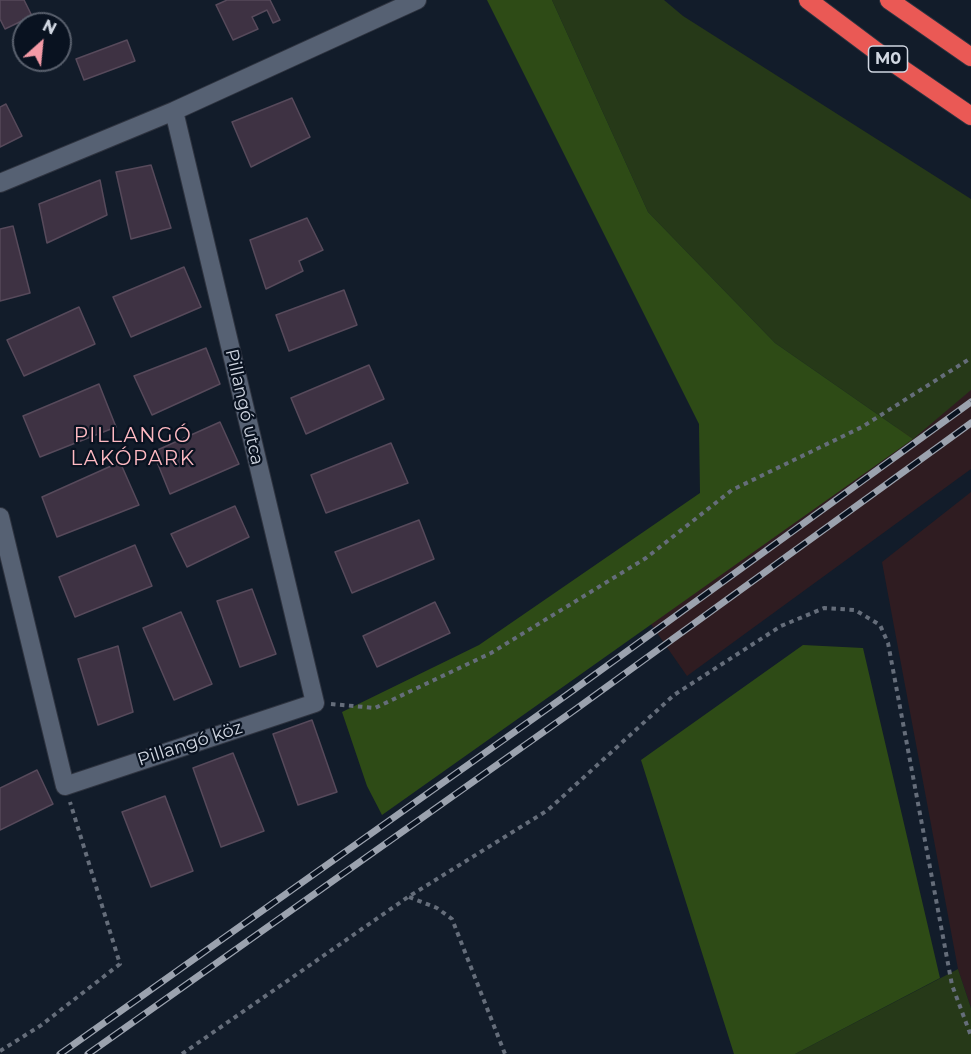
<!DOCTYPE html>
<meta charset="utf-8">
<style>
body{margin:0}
#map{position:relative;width:971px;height:1054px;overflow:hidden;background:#121c2a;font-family:Montserrat,sans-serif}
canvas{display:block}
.north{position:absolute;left:12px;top:12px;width:60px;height:60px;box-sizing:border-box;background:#091220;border:2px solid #59606d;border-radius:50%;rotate:27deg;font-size:16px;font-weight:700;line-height:24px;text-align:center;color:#d0d6e1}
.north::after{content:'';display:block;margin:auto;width:21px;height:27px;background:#f49aa6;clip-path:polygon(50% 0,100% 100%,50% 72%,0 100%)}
</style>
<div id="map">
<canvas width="971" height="1054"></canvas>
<div class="north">N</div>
</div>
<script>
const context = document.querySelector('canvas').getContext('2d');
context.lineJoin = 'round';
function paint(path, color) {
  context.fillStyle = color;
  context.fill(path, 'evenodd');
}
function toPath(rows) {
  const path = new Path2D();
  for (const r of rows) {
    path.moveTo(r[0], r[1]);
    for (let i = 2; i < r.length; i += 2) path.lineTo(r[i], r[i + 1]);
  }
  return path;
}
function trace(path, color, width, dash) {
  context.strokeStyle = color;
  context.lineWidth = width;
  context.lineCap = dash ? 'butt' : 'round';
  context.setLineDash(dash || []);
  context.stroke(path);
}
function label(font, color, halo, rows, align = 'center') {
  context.font = font + ' Montserrat,sans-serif';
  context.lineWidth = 4.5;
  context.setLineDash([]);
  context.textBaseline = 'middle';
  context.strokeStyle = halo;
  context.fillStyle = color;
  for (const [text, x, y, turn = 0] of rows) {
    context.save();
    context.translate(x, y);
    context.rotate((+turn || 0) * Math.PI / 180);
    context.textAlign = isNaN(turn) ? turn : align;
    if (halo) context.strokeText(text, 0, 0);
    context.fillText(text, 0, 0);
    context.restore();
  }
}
paint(toPath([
 [971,374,971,469,687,676,639,607],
 [971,492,971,1008,958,969,882,562]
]), '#2f1c21');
paint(toPath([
 [552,0,664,0,683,16,971,199,971,390,913,439,775,343,648,212],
 [958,969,971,1008,971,1054,795,1054]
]), '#263918');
paint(toPath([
 [487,0,552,0,648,212,775,343,913,439,382,815,367,786,342,712,479,645,700,493,699,424],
 [803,645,863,648,940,978,795,1054,734,1054,641,760]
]), '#2e4b16');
const building = toPath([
 [0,0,24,0,32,16,5,29,0,19,0,0],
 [227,0,270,0,280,20,273,23,267,10,252,17,258,29,233,40,216,5,227,0],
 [127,40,135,61,84,80,76,59,127,40],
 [292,98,310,137,251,167,232,122,292,98],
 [6,104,22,136,0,147,0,107,6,104],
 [151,165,171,228,131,239,116,172,151,165],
 [100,180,107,215,47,243,39,204,100,180],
 [307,218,323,250,299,261,303,271,266,289,250,240,307,218],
 [13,226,30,293,0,301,0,229,13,226],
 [184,267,201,307,131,337,113,297,184,267],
 [344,290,357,325,289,351,276,315,344,290],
 [79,307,95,344,24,376,7,340,79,307],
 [206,348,220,384,152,415,134,376,206,348],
 [369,365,384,399,306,434,291,398,369,365],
 [99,384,116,427,40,457,23,416,99,384],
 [220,422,239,464,170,494,153,452,220,422],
 [391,443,408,483,326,513,311,475,391,443],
 [120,462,139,505,57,537,42,497,120,462],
 [235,506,249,537,187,567,171,534,235,506],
 [419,520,434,559,352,593,335,552,419,520],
 [135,545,152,586,75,617,59,577,135,545],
 [252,589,276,654,240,667,217,601,252,589],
 [435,602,450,633,377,667,363,636,435,602],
 [181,612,212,684,174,700,143,628,181,612],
 [118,646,133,712,98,725,78,659,118,646],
 [312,720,337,792,298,805,273,734,312,720],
 [233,753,264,831,221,847,193,768,233,753],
 [37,770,53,804,0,830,0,788,37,770],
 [165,796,193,871,151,887,122,812,165,796]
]);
paint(building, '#3e3243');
trace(building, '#574a5b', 1.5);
const minor = toPath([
 [0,183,174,111,417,0],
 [0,517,65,786,315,703,174,111]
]);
const highway = toPath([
 [808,0,876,51,971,116],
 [889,0,971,57]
]);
trace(minor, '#2f3440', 20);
trace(highway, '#2f3440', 20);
trace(toPath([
 [331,704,375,708,491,653,646,558,732,490,862,427,971,358],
 [409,897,437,908,452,919,505,1054],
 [0,1051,40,1026,120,964,70,802],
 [182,1054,408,897,548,810,674,695,781,626,824,608,855,610,880,625,888,643,952,985,971,1036]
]), '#656d7a', 4, [4.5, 4.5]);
trace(minor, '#566173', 18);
trace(highway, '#ea5955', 18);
const rail = toPath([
 [60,1054,568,694,971,402],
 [88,1054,576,709,971,423]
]);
trace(rail, '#9ba2ae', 7);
trace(rail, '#091220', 4.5, [14]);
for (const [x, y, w] of [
 [888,59,39]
]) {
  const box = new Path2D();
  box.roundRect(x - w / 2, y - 13, w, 26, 4.5);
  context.fillStyle = '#091220';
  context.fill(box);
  trace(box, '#d0d6e1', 1.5);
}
label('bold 16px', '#d0d6e1', null, [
 ["M0",888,59]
]);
label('18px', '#d0d6e1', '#091220', [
 ["Pillangó utca",244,407,77],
 ["Pillangó köz",190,744,-18]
]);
context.letterSpacing = '1.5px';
label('20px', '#ffbac2', '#091220', [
 ["PILLANGÓ",133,436],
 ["LAKÓPARK",133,459]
]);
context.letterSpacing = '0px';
</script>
